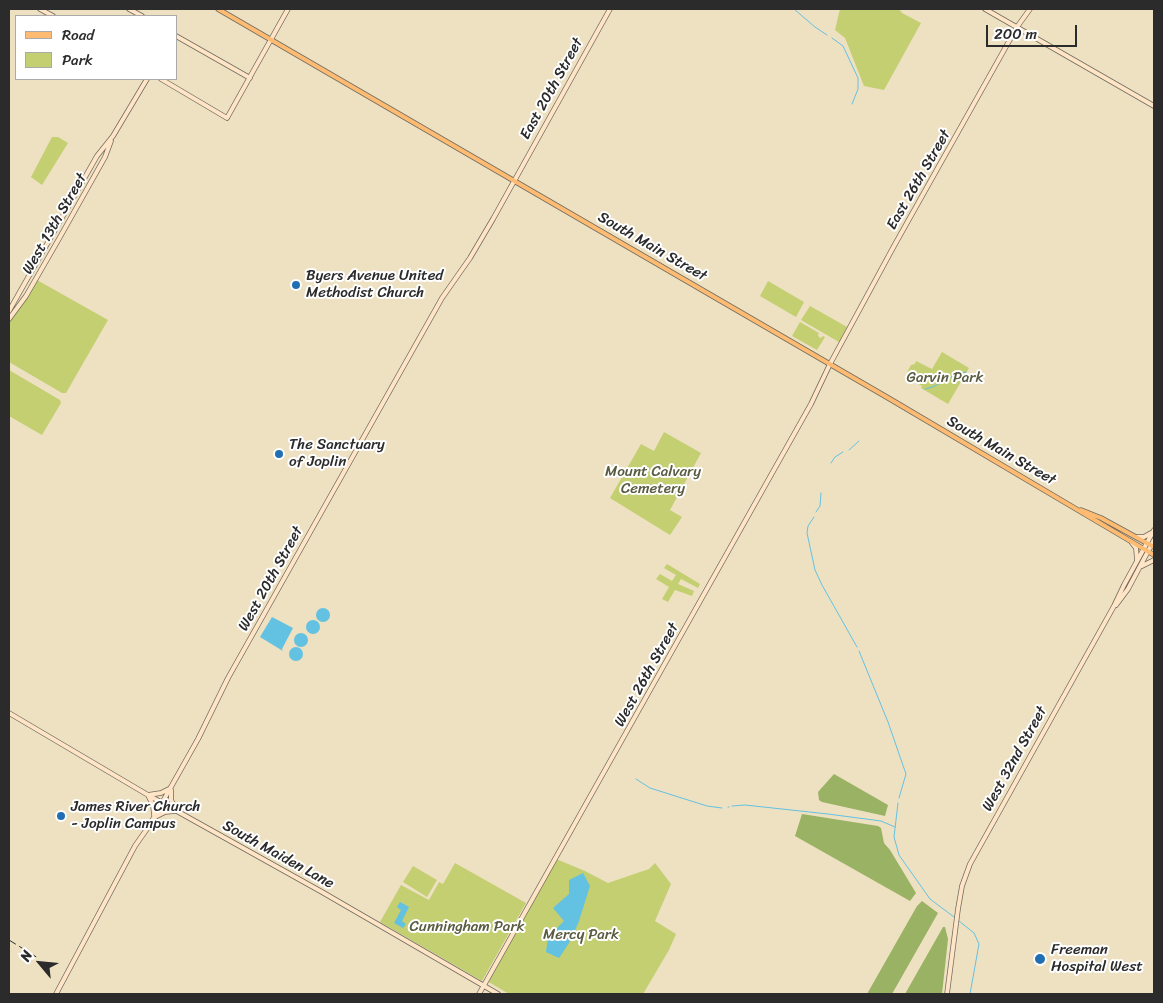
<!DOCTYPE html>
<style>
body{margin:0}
#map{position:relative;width:1163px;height:1003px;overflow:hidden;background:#ede1c2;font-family:Sriracha,sans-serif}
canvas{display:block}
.frame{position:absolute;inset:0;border:10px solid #2b2b2b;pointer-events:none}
.legend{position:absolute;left:15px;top:15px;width:162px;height:65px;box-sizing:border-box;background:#fff;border:1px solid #aaa;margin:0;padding:6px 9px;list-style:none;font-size:15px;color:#2b2b2b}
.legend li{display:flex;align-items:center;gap:10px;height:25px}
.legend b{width:25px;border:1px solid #aaa}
.north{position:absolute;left:15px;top:938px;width:50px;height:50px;-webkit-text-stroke:4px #fff;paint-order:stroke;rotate:298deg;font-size:14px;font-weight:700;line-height:20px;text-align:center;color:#2b2b2b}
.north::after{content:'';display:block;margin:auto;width:18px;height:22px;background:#2b2b2b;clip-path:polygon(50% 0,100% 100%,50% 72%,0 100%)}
.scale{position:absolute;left:986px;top:25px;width:91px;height:22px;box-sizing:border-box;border:2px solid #2b2b2b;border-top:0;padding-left:6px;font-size:15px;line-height:18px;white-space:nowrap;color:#2b2b2b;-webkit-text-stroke:4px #fff;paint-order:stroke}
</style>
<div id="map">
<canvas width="1163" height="1003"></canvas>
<div class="frame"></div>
<ul class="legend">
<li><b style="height:6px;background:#ffbb71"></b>Road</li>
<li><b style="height:14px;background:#c3cf71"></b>Park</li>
</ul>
<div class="north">N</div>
<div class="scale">200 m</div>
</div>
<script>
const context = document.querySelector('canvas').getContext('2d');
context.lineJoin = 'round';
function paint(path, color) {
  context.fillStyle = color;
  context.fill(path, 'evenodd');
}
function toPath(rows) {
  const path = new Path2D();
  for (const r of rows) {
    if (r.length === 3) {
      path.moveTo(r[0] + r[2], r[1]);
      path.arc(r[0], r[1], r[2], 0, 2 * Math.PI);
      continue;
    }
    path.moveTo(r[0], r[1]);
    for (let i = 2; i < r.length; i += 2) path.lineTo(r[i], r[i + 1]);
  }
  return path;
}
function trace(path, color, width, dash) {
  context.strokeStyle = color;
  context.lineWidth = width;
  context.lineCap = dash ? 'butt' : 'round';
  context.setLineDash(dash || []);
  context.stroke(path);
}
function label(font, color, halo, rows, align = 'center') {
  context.font = font + ' Sriracha,sans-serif';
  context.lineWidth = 4;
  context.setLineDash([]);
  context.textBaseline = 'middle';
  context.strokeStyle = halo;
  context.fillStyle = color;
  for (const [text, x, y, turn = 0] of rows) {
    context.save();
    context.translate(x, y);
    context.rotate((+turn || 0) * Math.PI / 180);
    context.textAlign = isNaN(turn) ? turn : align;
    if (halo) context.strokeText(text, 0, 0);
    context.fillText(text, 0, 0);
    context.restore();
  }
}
paint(toPath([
 [840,9,899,9,902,13,921,23,884,90,864,86,845,38,835,30],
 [52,137,58,137,68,143,42,185,31,177],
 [37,280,108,320,66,393,62,393,9,362,9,321,24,303],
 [768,281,804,302,796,317,760,296],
 [810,306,847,327,839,342,801,320],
 [800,322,819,333,818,335,819,337,821,338,823,336,825,337,817,350,792,336],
 [942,352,969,368,948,404,921,388,922,386,905,376,911,365,915,364,916,361,932,369],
 [9,370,60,400,61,403,42,435,9,416],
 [664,432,701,453,670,510,682,517,670,535,610,498,641,444,654,451],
 [667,564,700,584,698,588,681,579,678,584,694,591,692,596,675,590,668,602,662,599,669,587,656,579,660,574,672,581,676,575,664,568],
 [556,859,585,871,608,883,649,869,655,863,671,884,655,921,676,934,669,950,643,994,509,994,487,981],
 [455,863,526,903,482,981,380,922,401,885,429,900,439,882,443,884],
 [413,866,437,880,427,897,403,882]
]), '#c3cf71');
paint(toPath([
 [834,774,888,805,885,816,822,802,819,800,818,792],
 [802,814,878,826,881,828,884,843,890,850,916,893,910,901,795,836],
 [922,901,938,913,892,994,867,994,917,906],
 [943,927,945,927,948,939,942,994,905,994]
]), '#9ab263');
paint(toPath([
 [323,615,7],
 [272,617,293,628,282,649,283,651,260,637],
 [313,627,7],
 [301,640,7],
 [296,654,7],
 [583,873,590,886,579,921,571,940,559,958,546,952,548,937,564,921,553,908,569,894,569,880],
 [400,902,409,907,402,921,406,924,403,928,394,923,401,910,397,907]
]), '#63c1e1');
trace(toPath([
 [794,9,815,27,827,35],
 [832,38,843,46,858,78,858,89,852,104],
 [925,389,933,387,954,375,966,372],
 [849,450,859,441],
 [831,463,835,457,843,452],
 [816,512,820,506,821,493],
 [814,517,808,526,807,533,815,570,822,585,857,647],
 [859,651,888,722,906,774,899,798],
 [636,779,650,788,707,806,722,808],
 [898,803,894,837,899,855,930,899,954,917],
 [732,806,745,805,828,814,881,821,895,827],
 [728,807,729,807],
 [959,921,974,933,979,944,970,994]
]), '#63c1e1', 1);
const secondary = toPath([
 [40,9,53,16],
 [129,9,142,16],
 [985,9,1154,106],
 [176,36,250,78],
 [161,79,227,118,288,9],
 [9,311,97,156,113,136,147,79],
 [9,319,26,296,60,237,105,157,111,141],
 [1137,537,1144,537,1151,533],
 [1132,543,1136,548,1137,560],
 [1142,566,1154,560],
 [1116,605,1128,589,1154,540],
 [9,713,148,795,322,892,498,994],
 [171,790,171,800,176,809],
 [154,815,153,805,148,795,161,793,169,789],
 [155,817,165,812,175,811],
 [56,994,135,846,149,826,198,739,228,678,442,298,470,258,493,219,610,9],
 [479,994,811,404,830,364,894,246,1017,27,1030,9],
 [947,994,958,909,962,886,970,864,1114,606,1124,585,1154,530]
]);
const primary = toPath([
 [218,9,890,399,1154,555],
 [1081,510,1101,518,1154,547]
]);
trace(secondary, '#6f6b60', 5.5);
trace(primary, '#6f6b60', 5.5);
trace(secondary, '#ffe4c6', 4);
trace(primary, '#ffbb71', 4);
trace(toPath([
 [9,11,10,9],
 [9,940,38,958]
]), '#2b2b2b', 1, [8, 4]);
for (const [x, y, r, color] of [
 [296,285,5,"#1f6fb2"],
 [279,454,5,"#1f6fb2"],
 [61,816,5,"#1f6fb2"],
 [1040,959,6,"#1f6fb2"]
]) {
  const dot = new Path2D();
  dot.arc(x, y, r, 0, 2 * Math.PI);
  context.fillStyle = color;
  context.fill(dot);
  trace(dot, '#fff', 2);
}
label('15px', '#2b2b2b', '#fff', [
 ["East 20th Street",552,89,-61],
 ["East 26th Street",919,180,-60],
 ["West 13th Street",55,224,-60],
 ["South Main Street",652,247,30],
 ["South Main Street",1001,451,30],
 ["West 20th Street",271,579,-61],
 ["West 26th Street",647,675,-61],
 ["West 32nd Street",1015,759,-61],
 ["South Maiden Lane",278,855,29]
]);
label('15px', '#2b2b2b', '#fff', [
 ["Byers Avenue United",306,276],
 ["Methodist Church",306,293],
 ["The Sanctuary",289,445],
 ["of Joplin",289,462],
 ["James River Church",71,807],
 ["- Joplin Campus",71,824],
 ["Freeman",1051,950],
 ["Hospital West",1051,967]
], 'left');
label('15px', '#595c40', '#fff', [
 ["Garvin Park",945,378],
 ["Mount Calvary",653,472],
 ["Cemetery",653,489],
 ["Cunningham Park",467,927],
 ["Mercy Park",581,935]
]);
</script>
